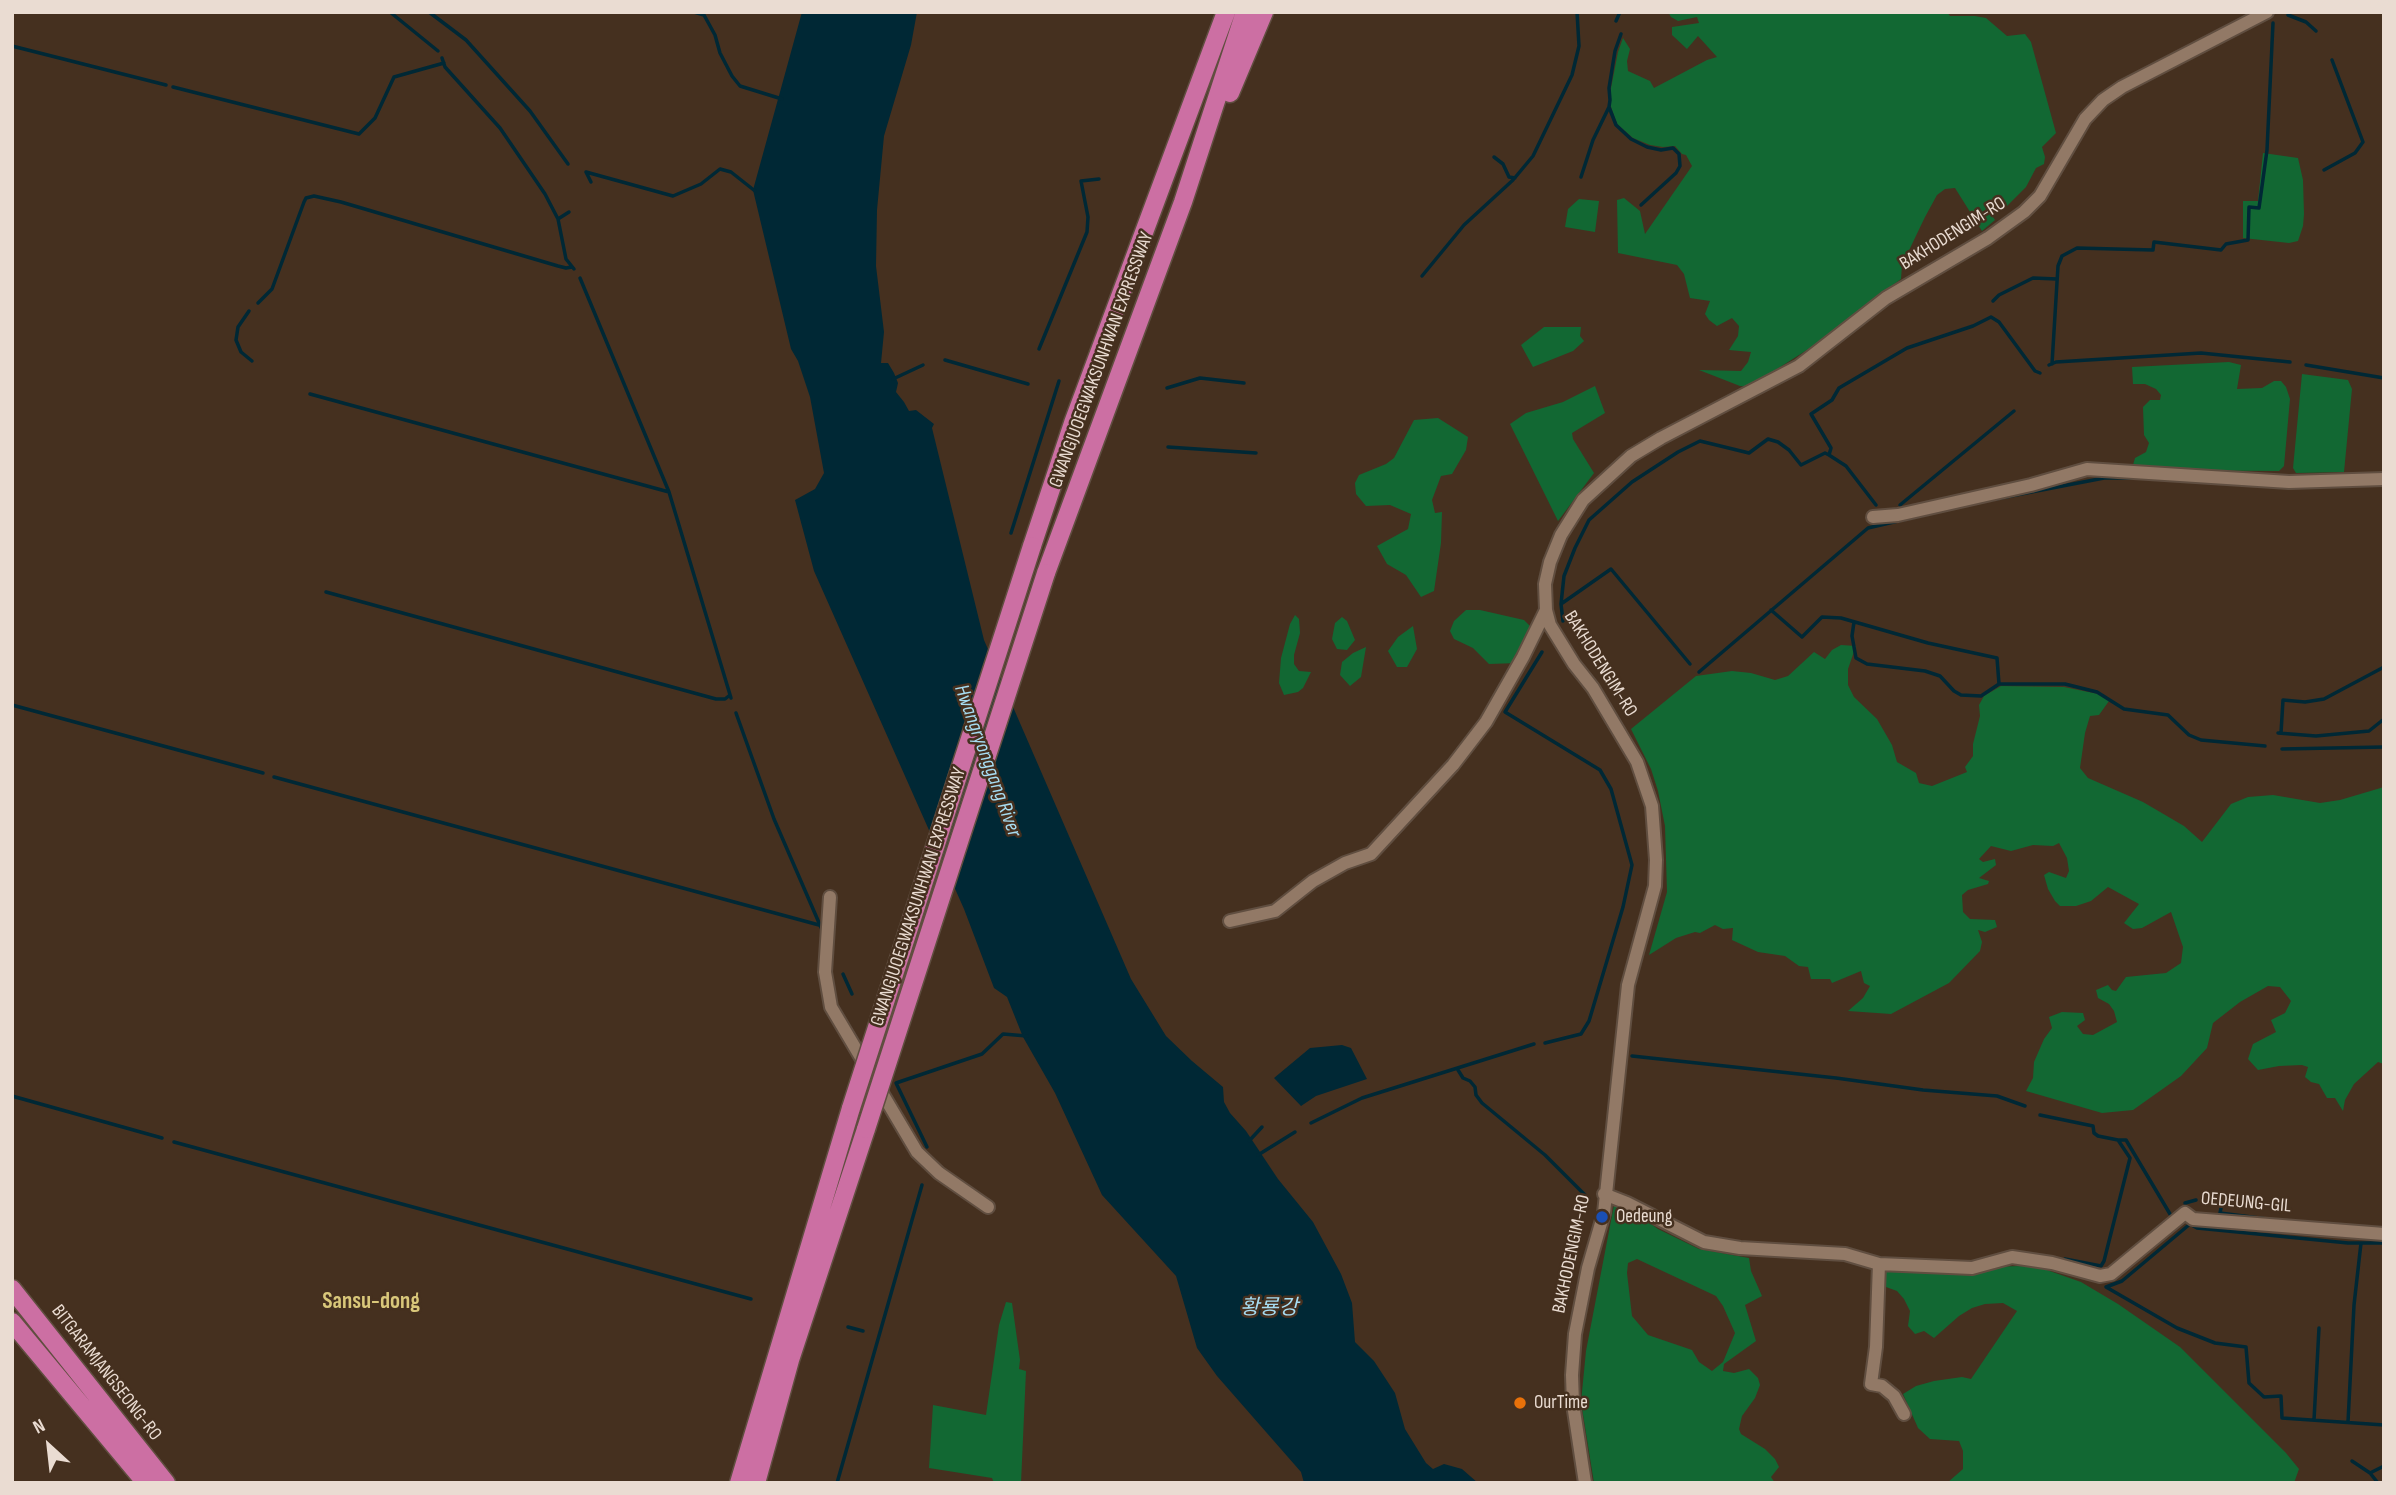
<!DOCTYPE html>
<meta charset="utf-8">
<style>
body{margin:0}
#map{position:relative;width:2396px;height:1495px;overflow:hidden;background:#45301f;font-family:"Sofia Sans Condensed",sans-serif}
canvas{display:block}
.frame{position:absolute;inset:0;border:14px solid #eadcd2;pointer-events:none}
.north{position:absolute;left:14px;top:1411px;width:70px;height:70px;-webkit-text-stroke:5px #45301f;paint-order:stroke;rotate:333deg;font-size:19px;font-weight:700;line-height:28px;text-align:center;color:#eadcd2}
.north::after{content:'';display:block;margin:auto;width:24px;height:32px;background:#eadcd2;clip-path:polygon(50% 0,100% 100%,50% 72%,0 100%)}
</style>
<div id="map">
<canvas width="2396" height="1495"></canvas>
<div class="frame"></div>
<div class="north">N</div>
</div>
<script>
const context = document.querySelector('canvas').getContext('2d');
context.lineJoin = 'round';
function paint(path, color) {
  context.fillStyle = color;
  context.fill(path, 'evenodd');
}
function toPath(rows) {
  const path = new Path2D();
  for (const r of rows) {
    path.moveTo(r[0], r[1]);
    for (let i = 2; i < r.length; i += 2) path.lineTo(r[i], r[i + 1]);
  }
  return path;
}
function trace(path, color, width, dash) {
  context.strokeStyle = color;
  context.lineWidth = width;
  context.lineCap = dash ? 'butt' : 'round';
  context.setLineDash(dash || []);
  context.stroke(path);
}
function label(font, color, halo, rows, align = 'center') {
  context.font = font + ' "Sofia Sans Condensed","Noto Sans KR",sans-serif';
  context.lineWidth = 5;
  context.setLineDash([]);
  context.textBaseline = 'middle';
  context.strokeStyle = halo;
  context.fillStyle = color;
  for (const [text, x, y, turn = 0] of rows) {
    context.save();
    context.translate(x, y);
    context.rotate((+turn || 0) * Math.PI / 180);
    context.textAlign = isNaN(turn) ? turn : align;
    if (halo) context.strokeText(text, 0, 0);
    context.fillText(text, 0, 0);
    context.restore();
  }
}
paint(toPath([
 [1668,12,1947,12,1950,16,1975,16,1986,18,2007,36,2025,34,2031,42,2056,133,2042,147,2045,157,2044,164,2036,168,2026,187,2007,206,1991,214,1995,220,1982,231,1955,188,1945,189,1937,195,1925,217,1902,265,1901,279,1810,348,1749,387,1740,386,1699,370,1741,371,1748,362,1751,352,1729,350,1738,336,1739,326,1732,318,1717,326,1709,320,1705,314,1710,301,1690,298,1684,274,1677,265,1618,253,1617,200,1624,198,1640,211,1645,234,1692,166,1686,155,1682,154,1675,146,1663,147,1650,145,1633,138,1617,124,1611,107,1611,88,1618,52,1623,38,1630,49,1627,61,1628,71,1650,81,1654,88,1707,60,1717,57,1698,36,1687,49,1672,35,1672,27,1699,23,1697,17,1678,21,1671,17],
 [2263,153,2298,158,2303,180,2304,214,2303,226,2298,241,2289,243,2243,238,2243,201,2258,201],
 [1579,199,1599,201,1595,232,1565,227,1568,209],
 [1544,327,1581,327,1580,336,1584,341,1573,351,1533,367,1521,345],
 [2229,362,2241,365,2237,389,2262,388,2274,381,2281,381,2286,387,2290,399,2284,466,2279,471,2138,470,2133,465,2135,458,2146,452,2149,443,2144,435,2143,407,2150,400,2160,400,2161,395,2156,389,2145,384,2133,384,2132,367],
 [2302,374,2348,380,2352,389,2344,472,2296,473,2293,468],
 [1595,386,1605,413,1572,433,1573,439,1594,473,1558,521,1510,424,1526,413,1563,402],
 [1438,418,1468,437,1466,450,1452,474,1441,476,1432,500,1435,513,1442,512,1441,543,1434,591,1421,597,1406,575,1387,564,1377,546,1408,529,1411,514,1390,505,1366,506,1356,494,1355,483,1359,475,1386,464,1394,458,1414,420],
 [1466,610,1480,610,1524,620,1531,627,1518,663,1489,664,1473,648,1454,639,1450,631,1454,621],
 [1295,615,1299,619,1300,633,1294,655,1294,664,1299,671,1311,672,1303,688,1298,692,1284,695,1279,683,1281,658,1290,624],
 [1342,617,1347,621,1355,640,1347,650,1337,649,1332,639,1335,623],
 [1413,626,1417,649,1407,667,1397,667,1388,651,1398,637],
 [1841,645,1856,646,1848,669,1848,685,1854,697,1877,719,1892,745,1897,762,1916,773,1919,783,1932,786,1967,772,1965,767,1973,756,1973,744,1980,716,1979,705,1984,696,2001,686,2064,687,2103,695,2109,701,2099,715,2090,716,2085,733,2080,768,2088,778,2143,802,2184,826,2202,842,2231,804,2248,797,2273,795,2320,803,2340,800,2384,787,2384,1064,2378,1062,2354,1084,2345,1100,2343,1111,2335,1098,2327,1098,2319,1084,2311,1082,2305,1077,2308,1067,2302,1065,2279,1066,2258,1070,2248,1059,2253,1044,2276,1032,2271,1020,2285,1013,2291,1001,2280,987,2268,986,2240,1002,2213,1023,2207,1048,2181,1076,2133,1110,2102,1113,2026,1091,2033,1078,2034,1062,2044,1039,2052,1028,2049,1017,2062,1012,2083,1013,2085,1020,2077,1026,2083,1034,2093,1035,2117,1022,2114,1011,2109,1004,2098,998,2096,990,2108,985,2112,990,2116,991,2126,977,2166,973,2181,963,2183,947,2171,912,2142,928,2133,929,2124,923,2139,904,2108,887,2091,901,2076,906,2060,906,2055,901,2048,889,2044,875,2049,872,2066,878,2069,871,2067,858,2059,843,2053,846,2033,845,2011,851,1991,846,1979,859,1983,862,1995,859,1996,865,1979,878,1989,881,1988,884,1968,890,1962,895,1963,912,1970,919,1995,920,1997,927,1985,932,1978,930,1982,942,1980,951,1949,983,1891,1014,1848,1011,1863,998,1870,986,1864,983,1861,971,1832,983,1830,979,1811,979,1808,967,1799,966,1785,956,1758,952,1732,940,1733,928,1723,929,1715,925,1700,933,1695,932,1676,938,1649,955,1667,892,1665,826,1658,791,1651,769,1631,729,1696,676,1732,671,1751,673,1775,680,1788,676,1814,652,1825,659,1832,650],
 [1366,647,1361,677,1350,686,1340,675,1342,662,1353,653],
 [1614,1205,1636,1213,1658,1229,1699,1249,1749,1258,1751,1271,1762,1296,1745,1305,1756,1341,1724,1364,1723,1371,1734,1373,1749,1369,1758,1378,1760,1385,1755,1398,1742,1416,1739,1429,1741,1434,1765,1449,1775,1459,1779,1467,1771,1477,1775,1483,1594,1483,1581,1402,1586,1351],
 [1637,1259,1716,1296,1723,1306,1735,1333,1723,1362,1712,1371,1699,1362,1692,1350,1648,1335,1632,1316,1627,1273,1628,1263],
 [2024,1266,2044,1269,2081,1282,2118,1304,2180,1347,2286,1453,2299,1469,2294,1483,1947,1483,1963,1469,1963,1451,1959,1441,1930,1439,1918,1428,1903,1394,1916,1386,1934,1381,1962,1377,1971,1379,2017,1311,2003,1303,1985,1304,1972,1308,1959,1316,1934,1338,1924,1331,1915,1334,1908,1326,1910,1311,1904,1299,1897,1291,1886,1287,1884,1274,1891,1269],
 [1006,1302,1012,1303,1020,1360,1019,1369,1026,1371,1021,1483,994,1483,992,1478,929,1468,933,1405,986,1415,999,1325]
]), '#126833');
paint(toPath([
 [802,12,917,12,911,45,884,136,877,210,876,266,884,332,881,363,888,363,894,373,898,383,896,392,904,402,909,411,916,410,934,424,932,428,984,640,1131,979,1166,1036,1192,1061,1223,1087,1224,1102,1230,1113,1246,1131,1278,1179,1313,1222,1341,1274,1352,1303,1355,1342,1374,1361,1395,1393,1405,1429,1426,1463,1433,1469,1444,1464,1462,1469,1478,1483,1304,1483,1301,1472,1217,1376,1197,1348,1176,1276,1102,1195,1055,1093,1023,1037,1007,997,994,988,964,909,814,571,795,500,815,489,824,473,810,397,798,361,791,349,753,190],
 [1342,1045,1351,1048,1367,1079,1316,1096,1301,1106,1274,1078,1310,1048]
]), '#002835');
trace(toPath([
 [390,12,438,51],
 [429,12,466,40,530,111,568,164],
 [694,12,704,15,715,35,720,53,732,76,740,86,782,99],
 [2288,15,2306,22,2316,31],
 [1616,21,1620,12],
 [12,46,166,85],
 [442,58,445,67,500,128,545,194,558,219],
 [173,87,359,134,375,118,394,77,444,63],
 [1609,107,1616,125,1631,139,1647,147,1661,150,1673,148,1679,154,1680,166,1676,173,1641,205],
 [1494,157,1503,164,1509,177,1515,178],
 [2324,170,2355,153,2363,142,2332,60],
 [586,172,673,196,701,184,720,169,731,172,755,191],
 [586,172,591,182],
 [1581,177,1593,140,1609,107,1610,100,1609,88,1615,51,1621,34],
 [569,212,558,219,566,259,574,269],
 [1422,276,1464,225,1513,180,1533,156,1572,75,1579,46,1577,12],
 [580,278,669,492,731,698],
 [1993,301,1999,295,2033,278,2057,279],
 [258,303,272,289,304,202,306,198,314,196,341,202,558,266,566,268,572,267],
 [249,311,238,327,236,340,241,352,252,361],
 [1039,349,1087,232,1088,217,1081,181,1099,179],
 [945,360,1028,384],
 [2052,364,2058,266,2062,256,2077,248,2153,250,2154,242,2221,250,2226,244,2248,240,2249,207,2259,208,2267,150,2273,23],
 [2049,365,2056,362,2201,353,2290,362],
 [2306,365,2384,378],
 [893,379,923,365],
 [1167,388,1200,378,1244,383],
 [310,394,669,492],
 [1168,447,1256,453],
 [1829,455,1831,448,1811,414,1832,400,1839,388,1907,348,1973,326,1991,317,1999,322,2035,371,2040,373],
 [1990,500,2104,478,2141,478],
 [1900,505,2014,411],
 [1011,533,1059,381],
 [326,592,716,699,725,699,730,695],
 [1561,604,1564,576,1575,548,1589,520,1632,482,1678,452,1700,441,1749,453,1768,439,1778,442,1789,450,1801,465,1825,453,1829,455,1846,466,1876,505],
 [1771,610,1802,637,1822,617,1841,618,1928,643,1997,658,1999,684,2065,684,2097,692,2124,709,2168,715,2189,735,2201,740,2265,746],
 [1563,621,1561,604,1611,569,1690,664],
 [1854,622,1852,636,1856,658,1867,664,1925,671,1940,676,1954,691,1961,695,1981,696,1999,684],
 [1542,652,1505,712,1600,770,1611,789,1632,865,1623,907,1589,1021,1581,1034,1545,1043],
 [1699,672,1868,528,1928,514],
 [12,705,263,773],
 [736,713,774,819,823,932],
 [2278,733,2316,736,2348,733,2369,731,2384,719],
 [2281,733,2283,700,2305,702,2324,699,2384,667],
 [2282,749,2384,747],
 [274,777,819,925],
 [843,974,852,994],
 [1632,1056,1836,1078,1923,1090,1997,1096,2025,1106],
 [1458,1070,1463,1078,1470,1081,1475,1087,1476,1095,1482,1103,1545,1155,1589,1199],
 [12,1096,162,1138],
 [2040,1115,2093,1126,2094,1133,2098,1136,2118,1140,2130,1158,2104,1261,2101,1266,2065,1259],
 [1311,1123,1362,1098,1534,1044],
 [2119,1140,2126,1140,2170,1214],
 [1249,1141,1262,1127],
 [174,1142,751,1299],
 [927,1147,896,1083,982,1054,1003,1034,1027,1036],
 [1258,1155,1295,1132],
 [2215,1197,2222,1203,2220,1213,2267,1219],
 [2185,1203,2196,1200],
 [2384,1243,2348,1243,2197,1228,2190,1224,2122,1281,2106,1287,2177,1328,2215,1343,2246,1347,2249,1383,2264,1397,2281,1396,2282,1418,2384,1425],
 [848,1327,863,1331],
 [2314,1420,2319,1328],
 [2348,1422,2354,1305,2361,1243],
 [2352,1461,2370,1473],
 [837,1483,922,1185],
 [2378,1483,2370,1473,2384,1466]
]), '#002835', 3.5);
const minor = toPath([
 [1873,517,1898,515,2031,485,2087,469,2289,482,2384,479],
 [830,897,825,972,831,1007,917,1152,939,1173,988,1207],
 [1230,921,1275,911,1313,881,1345,863,1371,854,1453,765,1486,722,1523,657,1546,610],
 [1604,1194,1627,1203,1704,1242,1740,1248,1845,1254,1879,1264,1876,1347,1871,1384,1882,1386,1894,1396,1904,1414],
 [1879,1264,1972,1268,2012,1257,2052,1263,2100,1276,2111,1274,2185,1213,2193,1219,2384,1234],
 [1585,1483,1573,1404,1572,1375,1575,1334,1588,1268,1604,1213,1628,985,1655,886,1656,860,1652,806,1637,762,1593,688,1574,664,1550,625,1546,610,1545,584,1550,562,1561,535,1583,500,1631,456,1661,438,1799,366,1886,298,1988,238,2024,212,2040,196,2085,119,2103,100,2122,87,2267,12]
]);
const highway = toPath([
 [1230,93,1264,12],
 [1032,546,1073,423,1226,12],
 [1046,573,1183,202,1245,12],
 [12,1289,166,1483],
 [12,1322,146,1483],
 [739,1483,851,1108],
 [756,1483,790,1360,866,1129]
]);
trace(minor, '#604e40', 16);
trace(highway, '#604e40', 21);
trace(minor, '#927966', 12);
trace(highway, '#cc6fa3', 18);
const highwayBridge = toPath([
 [851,1108,1032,546],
 [866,1129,1046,573]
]);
trace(highwayBridge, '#604e40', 21, []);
trace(highwayBridge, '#cc6fa3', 18);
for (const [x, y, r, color] of [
 [1602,1217,7,"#1a4fb4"],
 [1520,1403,7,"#e8710a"]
]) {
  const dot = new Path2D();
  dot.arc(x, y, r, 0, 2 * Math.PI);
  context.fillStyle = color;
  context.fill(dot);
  trace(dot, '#45301f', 2.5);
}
label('19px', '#eadcd2', '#45301f', [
 ["BAKHODENGIM-RO",1953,234,-32],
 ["GWANGJUOEGWAKSUNHWAN EXPRESSWAY",1102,360,-70],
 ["BAKHODENGIM-RO",1600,664,58],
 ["GWANGJUOEGWAKSUNHWAN EXPRESSWAY",919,897,-72],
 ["OEDEUNG-GIL",2246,1203,5],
 ["BAKHODENGIM-RO",1572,1254,-78],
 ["BITGARAMJANGSEONG-RO",106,1373,52]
]);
label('19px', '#eadcd2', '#45301f', [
 ["Oedeung",1616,1217],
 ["OurTime",1534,1403]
], 'left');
label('italic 21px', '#a6dcf1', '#45301f', [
 ["Hwangryonggang River",987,761,70],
 ["황룡강",1269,1309]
]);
label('bold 23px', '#d9c77a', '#45301f', [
 ["Sansu-dong",371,1302]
]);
</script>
